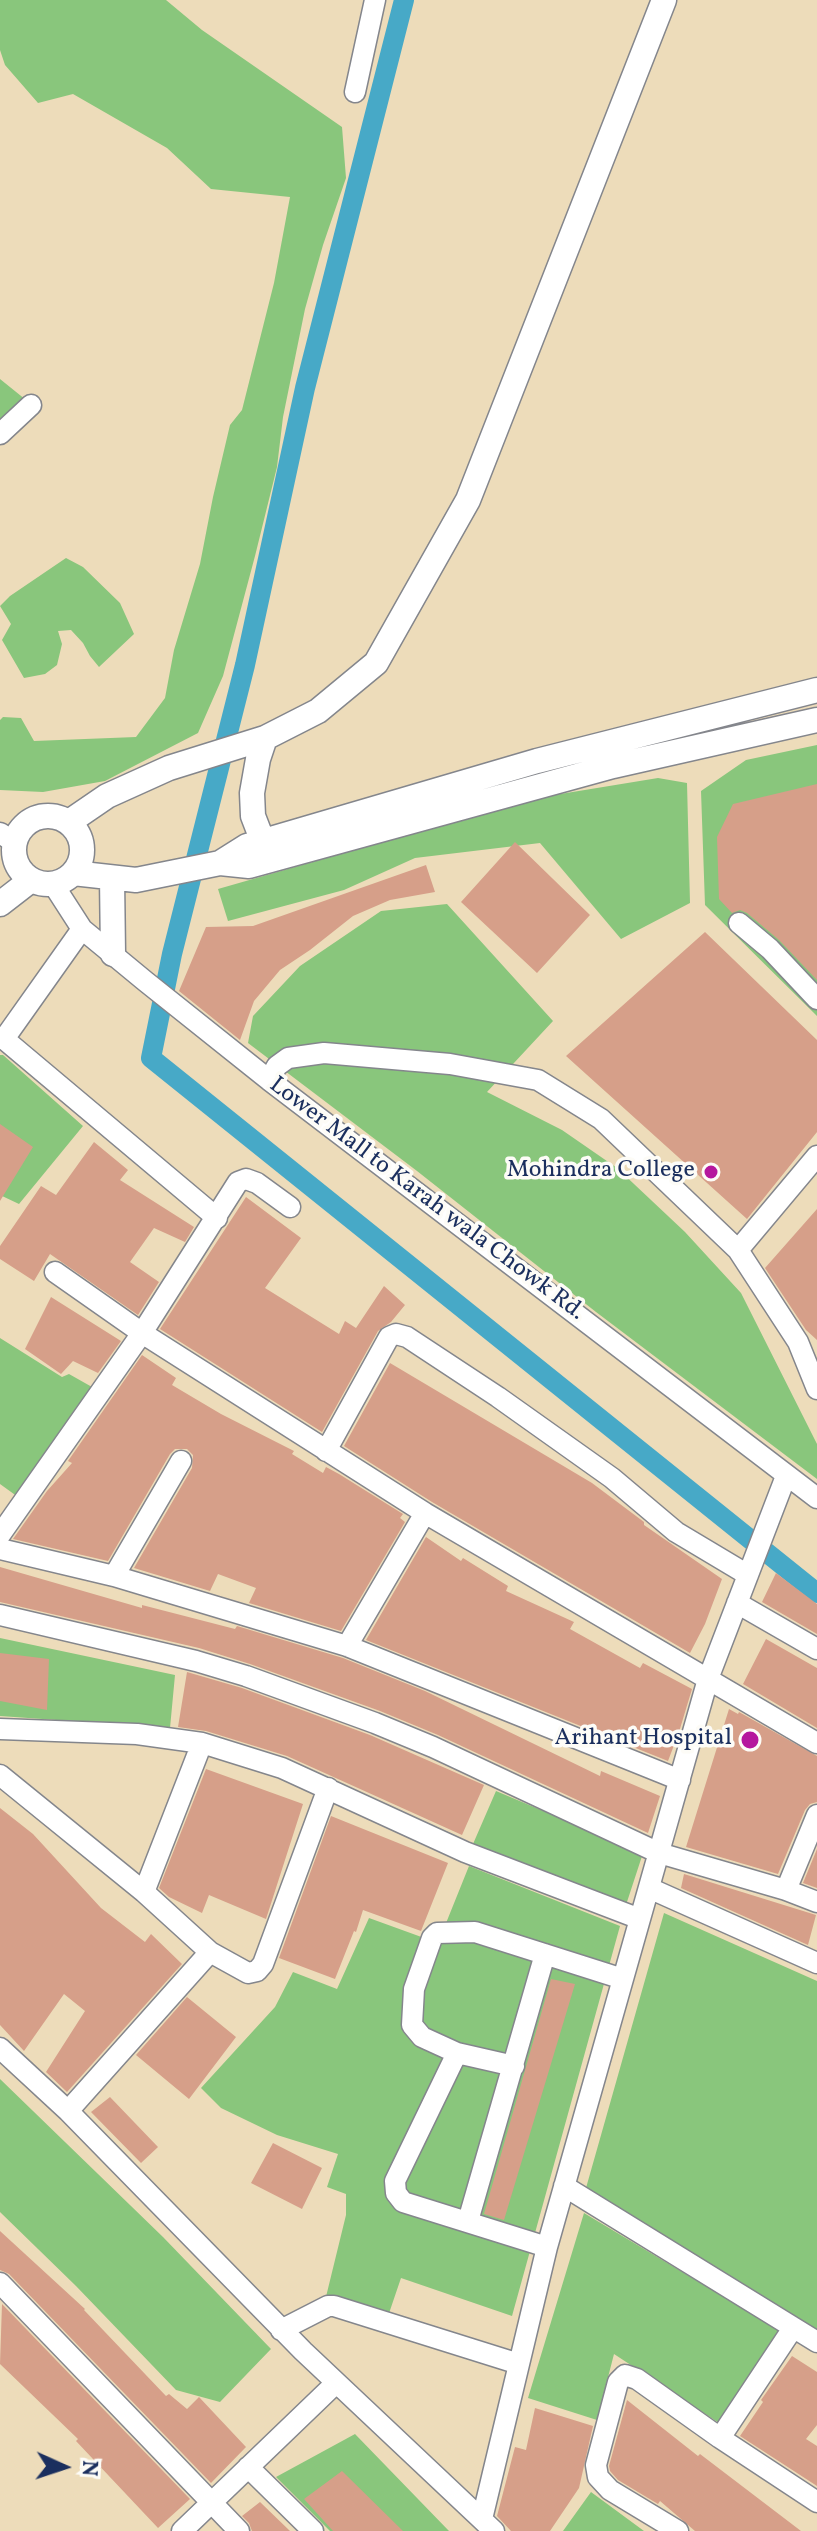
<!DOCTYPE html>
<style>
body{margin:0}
#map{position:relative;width:817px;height:2531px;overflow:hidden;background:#eddcba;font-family:Vollkorn,serif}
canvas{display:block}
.north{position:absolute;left:24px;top:2427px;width:80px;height:80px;-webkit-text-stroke:6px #fdfcf7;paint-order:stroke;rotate:93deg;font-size:22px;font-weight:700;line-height:32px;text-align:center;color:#1b2f5e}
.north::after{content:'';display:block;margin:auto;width:28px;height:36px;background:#1b2f5e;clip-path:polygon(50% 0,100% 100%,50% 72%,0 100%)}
</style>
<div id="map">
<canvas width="817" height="2531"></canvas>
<div class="north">N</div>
</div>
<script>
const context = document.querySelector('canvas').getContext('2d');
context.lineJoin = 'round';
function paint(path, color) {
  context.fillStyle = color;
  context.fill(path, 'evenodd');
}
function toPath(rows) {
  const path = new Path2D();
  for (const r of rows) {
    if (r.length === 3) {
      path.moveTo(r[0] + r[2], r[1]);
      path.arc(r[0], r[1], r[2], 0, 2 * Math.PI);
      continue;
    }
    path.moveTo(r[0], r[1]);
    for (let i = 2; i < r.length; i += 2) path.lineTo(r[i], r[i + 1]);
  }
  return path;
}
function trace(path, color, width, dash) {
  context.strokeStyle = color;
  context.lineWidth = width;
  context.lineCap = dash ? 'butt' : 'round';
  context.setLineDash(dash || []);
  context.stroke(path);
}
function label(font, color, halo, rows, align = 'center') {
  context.font = font + ' Vollkorn,serif';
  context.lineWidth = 7;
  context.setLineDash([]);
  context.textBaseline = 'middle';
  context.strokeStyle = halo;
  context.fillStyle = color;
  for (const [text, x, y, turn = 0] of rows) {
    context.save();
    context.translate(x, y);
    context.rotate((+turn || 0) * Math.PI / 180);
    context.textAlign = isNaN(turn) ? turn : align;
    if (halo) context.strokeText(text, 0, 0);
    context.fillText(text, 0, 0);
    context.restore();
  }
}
paint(toPath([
 [0,0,166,0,202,30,342,127,346,178,323,245,305,309,283,417,277,467,255,556,223,676,198,733,105,781,43,792,0,790,0,720,3,717,21,718,34,741,136,737,165,698,174,650,200,564,213,497,230,425,242,410,274,283,290,197,211,189,167,148,73,94,38,103,5,65,0,50],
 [0,379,31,404,0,436],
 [66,558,83,567,120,603,134,634,99,667,90,656,83,643,71,630,58,631,62,644,57,665,45,674,24,678,2,640,11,624,0,606,10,596],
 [817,745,817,1016,705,905,701,791,746,760],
 [658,778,687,783,690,903,621,939,540,843,415,858,344,890,228,921,218,889,536,798],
 [447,904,553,1021,487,1092,562,1130,617,1168,685,1232,741,1293,817,1444,817,1479,596,1312,417,1171,248,1043,253,1016,300,966,381,911],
 [0,1055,3,1055,83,1126,19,1204,0,1195],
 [0,1338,62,1377,69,1374,92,1387,18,1497,0,1484],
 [0,1638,175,1675,170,1728,0,1716],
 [496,1791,643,1853,626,1905,473,1844],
 [469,1866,620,1926,512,2316,401,2278,384,2328,323,2309,346,2215,346,2194,327,2187,338,2154,277,2135,221,2108,201,2088,275,2007,293,1972,337,1989,369,1918,438,1943],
 [664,1913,817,1981,817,2334,586,2188],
 [0,2079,163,2237,271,2349,220,2402,176,2390,76,2286,0,2212],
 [584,2213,779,2330,719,2423,614,2354,597,2420,528,2398],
 [355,2434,449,2531,330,2531,276,2477],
 [591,2492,644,2531,563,2531]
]), '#89c67c');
trace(toPath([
 [404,0,305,388,245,665,172,954,151,1058,817,1593]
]), '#47a9c7', 20);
paint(toPath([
 [817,784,817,980,779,940,747,913,740,910,732,913,719,899,717,837,733,804],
 [515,842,590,915,537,973,461,902],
 [426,865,435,892,390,900,353,916,310,950,280,970,254,1001,240,1040,179,991,206,927,253,926],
 [705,932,817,1040,817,1132,747,1219,566,1056],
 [0,1124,33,1147,0,1201],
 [94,1142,128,1170,120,1180,194,1227,185,1242,154,1228,130,1262,159,1282,138,1315,50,1254,34,1281,0,1259,0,1246,41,1186,56,1195],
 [246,1197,301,1238,265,1288,339,1334,345,1321,356,1328,384,1286,405,1305,391,1322,378,1331,322,1432,160,1329],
 [817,1209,817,1340,806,1330,765,1268],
 [51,1297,121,1341,98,1373,73,1361,61,1374,25,1349],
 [142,1355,176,1378,172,1385,221,1414,294,1451,292,1454,323,1473,326,1467,339,1474,403,1514,400,1518,405,1522,341,1631,249,1603,256,1588,218,1574,210,1591,134,1568,192,1468,193,1455,187,1449,175,1449,170,1454,108,1561,13,1539,47,1491,72,1463,68,1461],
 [390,1363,592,1483,644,1522,644,1525,722,1579,705,1624,690,1653,432,1502,344,1446],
 [426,1537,461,1561,463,1558,508,1586,506,1591,574,1622,570,1629,640,1668,643,1663,692,1689,679,1732,668,1761,366,1640],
 [0,1567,142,1608,142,1605,235,1629,237,1626,343,1658,425,1691,600,1776,601,1771,660,1796,648,1833,438,1735,380,1711,250,1664,199,1648,0,1602],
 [776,1573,817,1604,817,1634,762,1602],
 [766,1639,817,1668,817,1728,743,1684],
 [0,1653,49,1659,47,1710,0,1701],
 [187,1672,242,1688,370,1735,484,1785,462,1835,287,1756,206,1731,178,1727],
 [729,1709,738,1714,739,1712,817,1756,817,1802,810,1804,805,1810,778,1874,686,1847],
 [206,1769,303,1804,266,1919,209,1895,202,1913,169,1897,159,1888],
 [0,1808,33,1834,101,1908,145,1942,151,1934,182,1964,67,2092,46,2072,85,2011,64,1994,24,2051,0,2025],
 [331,1816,448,1863,421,1931,363,1910,356,1932,354,1931,335,1979,279,1958],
 [817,1849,817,1888,803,1883],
 [684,1874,816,1915,808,1945,681,1888],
 [551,1979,575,1984,504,2220,484,2214],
 [187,1997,236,2037,189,2099,136,2055],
 [110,2097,158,2147,141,2163,91,2112],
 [273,2143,322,2168,302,2209,251,2183],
 [0,2231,85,2309,84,2310,166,2396,169,2394,187,2409,199,2397,246,2447,211,2483,9,2274,0,2270],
 [2,2304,190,2499,158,2528,76,2441,78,2439,0,2364],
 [792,2356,817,2372,817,2425,806,2439,817,2446,817,2486,740,2436,763,2402,761,2400],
 [627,2400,698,2456,700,2454,801,2531,695,2531,660,2501,658,2504,618,2480,610,2471,609,2466],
 [535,2408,593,2426,579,2488,550,2531,511,2531,497,2516,515,2447,526,2450],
 [342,2471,403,2531,333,2531,304,2499],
 [260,2502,290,2531,252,2531,249,2523,242,2516]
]), '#d69f89');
const minor = toPath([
 [355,92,375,0],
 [0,434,31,405],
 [0,833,14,842],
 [53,884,82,929,145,981,269,1080,817,1498],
 [739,923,770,949,817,999],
 [0,1039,4,1039,82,929],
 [4,1039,217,1218],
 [269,1080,277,1066,288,1058,324,1053,450,1064,538,1080,601,1119,738,1250,798,1342,817,1389],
 [738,1250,817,1156],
 [55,1272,142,1333,425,1513,817,1743],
 [326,1451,389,1337,396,1334,407,1337,498,1397,612,1478,676,1532,748,1575],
 [181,1461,114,1576,347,1646,680,1780],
 [0,1535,142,1333,238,1182,246,1179,257,1183,290,1207],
 [0,1549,114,1576],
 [737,1603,817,1649],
 [0,1615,196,1661,246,1676,375,1723,433,1747,659,1853,786,1890,817,1902],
 [347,1646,425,1513],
 [0,1729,137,1734,202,1743,282,1768,465,1852,640,1919],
 [0,1775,144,1892,210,1952,248,1973,257,1971,263,1964,328,1788],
 [649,1888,817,1963],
 [786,1890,817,1815],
 [144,1892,202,1743],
 [0,2048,68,2111,303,2351,494,2531],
 [457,2053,395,2181,396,2193,403,2202,547,2247],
 [514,2066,457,2053,422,2037,412,2025,414,1989,432,1938,437,1933,475,1932,623,1979],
 [68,2111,210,1952],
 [564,2186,817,2342],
 [468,2221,545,1954],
 [0,2283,239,2531],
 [281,2330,328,2306,334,2306,519,2364],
 [720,2438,793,2328],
 [248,2467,313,2531],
 [482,2519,547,2247,708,1679,786,1476],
 [182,2531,336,2383],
 [678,2531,610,2490,598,2477,596,2465,618,2382,625,2375,637,2379,720,2438,817,2502]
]);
const major = toPath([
 [48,850,34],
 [69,822,107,796,169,768,265,738,318,711,376,663,468,500,664,0],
 [263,842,253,816,252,793,258,759,265,738],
 [220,863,249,866,613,766,817,720],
 [73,873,136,880,220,863,247,846,537,761,817,690],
 [112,878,113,954],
 [0,904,31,880]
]);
trace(minor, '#84868c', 23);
trace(major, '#84868c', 27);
trace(minor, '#fff', 20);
trace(major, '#fff', 24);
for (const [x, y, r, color] of [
 [711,1172,8,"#b5179e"],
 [750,1740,10,"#b5179e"]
]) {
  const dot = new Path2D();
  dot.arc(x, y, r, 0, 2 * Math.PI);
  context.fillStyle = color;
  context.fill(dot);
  trace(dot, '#fdfcf7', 3);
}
label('24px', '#1b2f5e', '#fdfcf7', [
 ["Mohindra College",695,1172],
 ["Arihant Hospital",732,1740]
], 'right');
label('24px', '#1b2f5e', '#fdfcf7', [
 ["Lower Mall to Karah wala Chowk Rd.",426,1200,37]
]);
</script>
